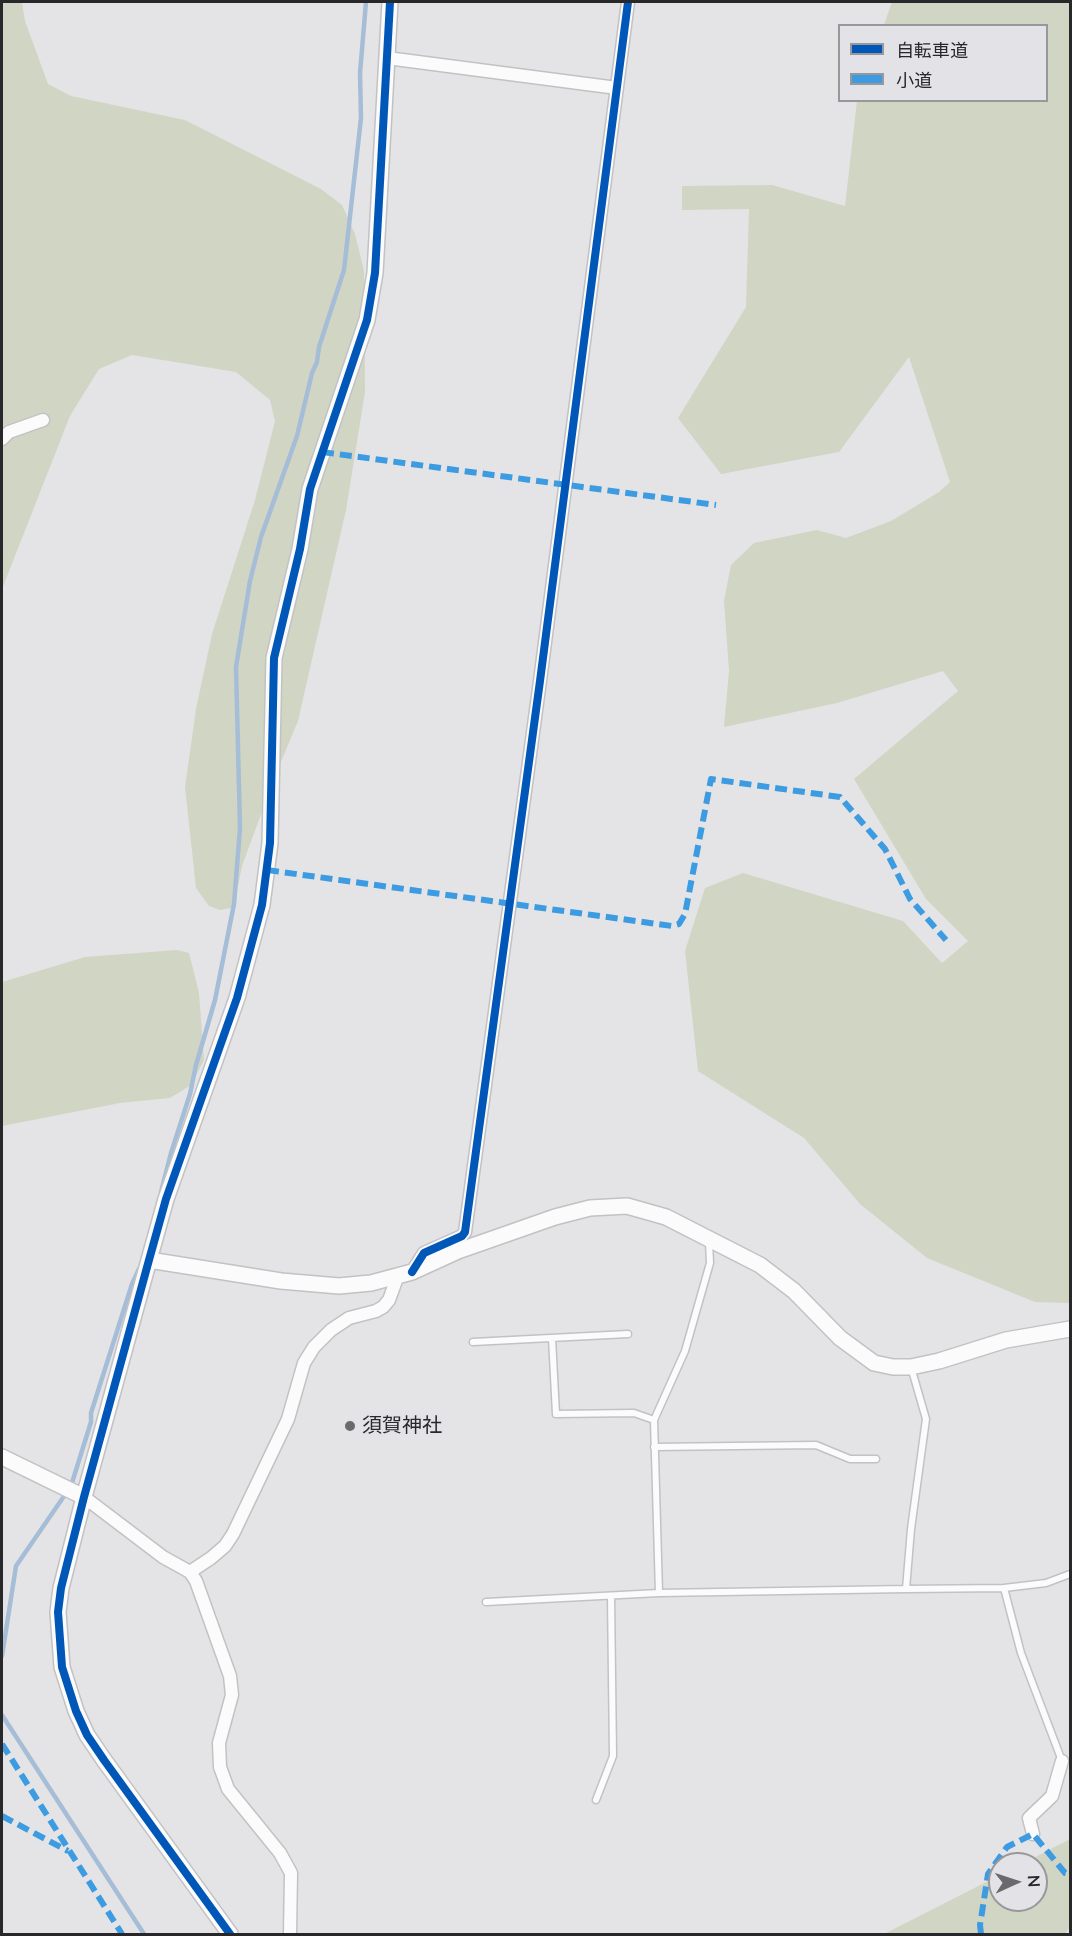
<!DOCTYPE html>
<meta charset="utf-8">
<style>
body{margin:0}
#map{position:relative;width:1072px;height:1936px;overflow:hidden;background:#e4e4e6;font-family:Lato,"Noto Sans JP",sans-serif}
canvas{display:block}
.frame{position:absolute;inset:0;border:3px solid #28282a;pointer-events:none}
.legend{position:absolute;left:838px;top:24px;width:210px;height:78px;box-sizing:border-box;background:#e3e3e7;border:2px solid #98989b;margin:0;padding:8px 10px;list-style:none;font-size:18px;color:#28282a}
.legend li{display:flex;align-items:center;gap:12px;height:30px}
.legend b{width:30px;border:2px solid #98989b}
.north{position:absolute;left:988px;top:1852px;width:60px;height:60px;box-sizing:border-box;background:#e3e3e7;border:2px solid #98989b;border-radius:50%;rotate:87deg;font-size:16px;font-weight:700;line-height:24px;text-align:center;color:#28282a}
.north::after{content:'';display:block;margin:auto;width:21px;height:27px;background:#6a6a6c;clip-path:polygon(50% 0,100% 100%,50% 72%,0 100%)}
</style>
<div id="map">
<canvas width="1072" height="1936"></canvas>
<div class="frame"></div>
<ul class="legend">
<li><b style="height:8px;background:#0057b8"></b>自転車道</li>
<li><b style="height:8px;background:#3d9ce1"></b>小道</li>
</ul>
<div class="north">N</div>
</div>
<script>
const context = document.querySelector('canvas').getContext('2d');
context.lineJoin = 'round';
function paint(path, color) {
  context.fillStyle = color;
  context.fill(path, 'evenodd');
}
function toPath(rows) {
  const path = new Path2D();
  for (const r of rows) {
    path.moveTo(r[0], r[1]);
    for (let i = 2; i < r.length; i += 2) path.lineTo(r[i], r[i + 1]);
  }
  return path;
}
function trace(path, color, width, dash) {
  context.strokeStyle = color;
  context.lineWidth = width;
  context.lineCap = dash ? 'butt' : 'round';
  context.setLineDash(dash || []);
  context.stroke(path);
}
function label(font, color, halo, rows, align = 'center') {
  context.font = font + ' Lato,"Noto Sans JP",sans-serif';
  context.lineWidth = 4.5;
  context.setLineDash([]);
  context.textBaseline = 'middle';
  context.strokeStyle = halo;
  context.fillStyle = color;
  for (const [text, x, y, turn = 0] of rows) {
    context.save();
    context.translate(x, y);
    context.rotate((+turn || 0) * Math.PI / 180);
    context.textAlign = isNaN(turn) ? turn : align;
    if (halo) context.strokeText(text, 0, 0);
    context.fillText(text, 0, 0);
    context.restore();
  }
}
paint(toPath([
 [2,2,22,2,25,21,48,84,71,96,185,120,321,189,342,205,355,234,364,271,365,392,346,510,298,721,275,776,242,866,236,897,231,908,220,910,209,906,196,888,185,787,196,709,212,634,255,500,275,421,270,400,236,372,132,355,99,369,70,416,2,589],
 [892,2,1070,2,1070,1303,1035,1302,927,1258,860,1204,804,1138,698,1071,685,951,705,888,743,873,903,921,942,963,968,941,926,899,854,779,958,691,943,671,837,703,724,727,729,671,724,601,731,565,754,543,817,530,846,538,891,521,939,492,950,482,909,357,839,452,721,474,678,418,746,307,749,209,682,210,682,186,772,185,845,206,857,101,1046,100,1046,26,884,25],
 [177,950,189,953,199,993,204,1060,191,1085,170,1098,120,1103,2,1126,2,982,85,957],
 [1070,1839,1070,1927,1065,1934,884,1934,1000,1875,1000,1900,1036,1900,1036,1864,1022,1864]
]), '#d1d5c4');
trace(toPath([
 [161,1192,171,1153,190,1094,196,1065,215,1000,234,904,240,828,236,667,250,581,261,537,297,436,312,373,317,362,319,347,344,270,361,118,360,73,366,2],
 [2,1656,16,1566,71,1486,91,1422,91,1413,132,1284,139,1269],
 [2,1715,144,1934]
]), '#a5bdd6', 4.5);
const service = toPath([
 [552,1338,556,1414,634,1413,654,1420],
 [473,1342,628,1334],
 [911,1367,926,1419,911,1529,906,1589,1004,1588,1046,1583,1070,1574],
 [654,1447,816,1445,850,1459,876,1459],
 [1004,1588,1021,1653,1062,1761],
 [659,1593,654,1420,685,1351,710,1263,709,1242],
 [486,1602,659,1593,906,1589],
 [596,1800,613,1756,611,1596]
]);
const minor = toPath([
 [387,58,617,88],
 [2,439,9,432,43,420],
 [412,1272,424,1253,462,1236,465,1232,540,681,628,2],
 [84,1497,163,1557,190,1572,196,1581,230,1676,232,1695,219,1743,220,1767,228,1789,280,1853,291,1873,290,1934],
 [190,1572,211,1558,225,1546,233,1534,288,1419,304,1363,314,1347,331,1330,349,1318,376,1311,383,1307,389,1300,397,1278],
 [1033,1834,1029,1818,1052,1796,1062,1761]
]);
const tertiary = toPath([
 [149,1260,281,1281,339,1286,371,1283,412,1272,458,1251,555,1217,590,1208,627,1206,666,1217,760,1265,794,1291,840,1338,874,1363,893,1367,911,1367,939,1361,1006,1340,1070,1329],
 [2,1457,84,1497],
 [230,1934,104,1760,87,1735,76,1711,62,1667,58,1612,61,1588,84,1497,149,1260,166,1199,237,998,262,905,270,843,274,658,300,549,310,489,367,320,375,273,390,2]
]);
trace(service, '#c2c2c4', 9);
trace(minor, '#c2c2c4', 15);
trace(tertiary, '#c2c2c4', 18);
trace(service, '#fbfbfb', 6);
trace(minor, '#fbfbfb', 12);
trace(tertiary, '#fbfbfb', 15);
trace(toPath([
 [322,452,716,505],
 [267,870,672,926,679,924,685,914,711,779,840,797,885,849,910,899,946,940],
 [2,1744,122,1934],
 [2,1816,68,1851],
 [981,1934,980,1925,988,1874,1007,1847,1033,1834,1065,1873,1070,1874]
]), '#3d9ce1', 6, [12, 6]);
trace(toPath([
 [412,1272,424,1253,462,1236,465,1232,540,681,628,2],
 [230,1934,104,1760,87,1735,76,1711,62,1667,58,1612,61,1588,84,1497,149,1260,166,1199,237,998,262,905,270,843,274,658,300,549,310,489,367,320,375,273,390,2]
]), '#0057b8', 8);
for (const [x, y, r, color] of [
 [350,1426,6,"#6a6a6c"]
]) {
  const dot = new Path2D();
  dot.arc(x, y, r, 0, 2 * Math.PI);
  context.fillStyle = color;
  context.fill(dot);
  trace(dot, '#e3e3e7', 2);
}
label('20px', '#28282a', '#e3e3e7', [
 ["須賀神社",362,1426]
], 'left');
</script>
